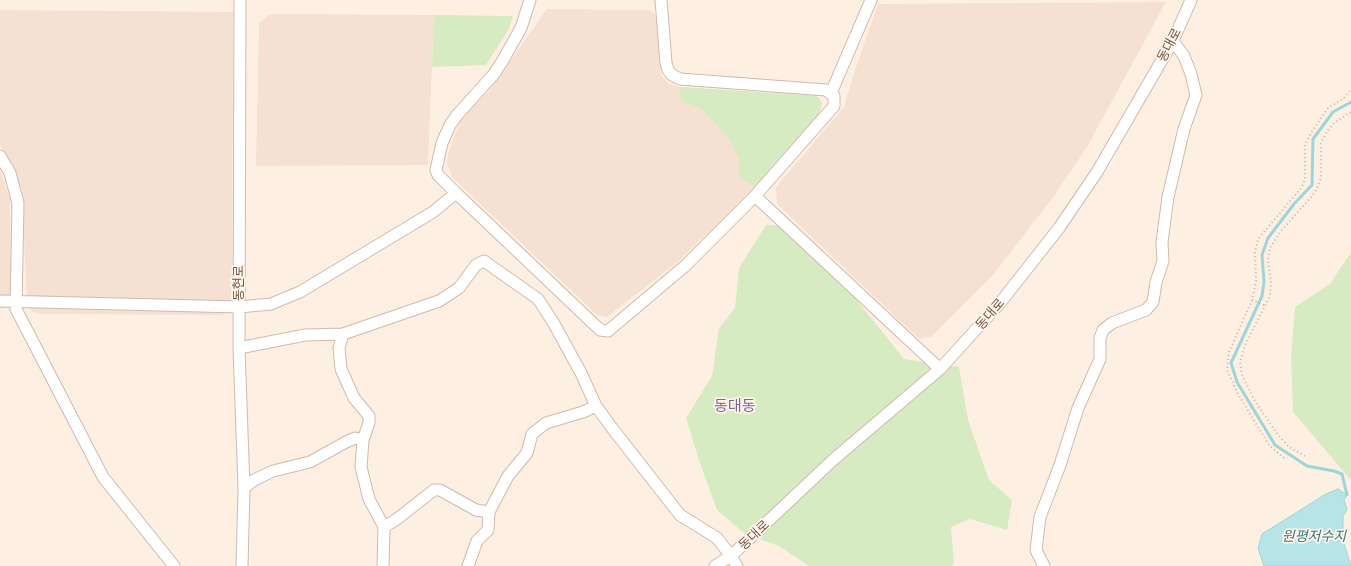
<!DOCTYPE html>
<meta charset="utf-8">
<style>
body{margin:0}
canvas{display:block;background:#fdf0e3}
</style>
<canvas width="1351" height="566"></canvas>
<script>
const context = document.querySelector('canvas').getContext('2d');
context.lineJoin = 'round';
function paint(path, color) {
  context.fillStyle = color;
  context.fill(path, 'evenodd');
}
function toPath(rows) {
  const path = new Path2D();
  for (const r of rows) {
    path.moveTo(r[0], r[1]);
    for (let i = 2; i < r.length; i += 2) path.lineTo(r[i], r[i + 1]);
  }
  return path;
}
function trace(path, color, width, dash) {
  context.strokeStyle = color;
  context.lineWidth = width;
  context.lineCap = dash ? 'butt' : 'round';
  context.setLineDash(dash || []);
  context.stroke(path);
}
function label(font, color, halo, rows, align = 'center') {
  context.font = font + ' "Exo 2","Noto Sans KR",sans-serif';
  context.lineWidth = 3.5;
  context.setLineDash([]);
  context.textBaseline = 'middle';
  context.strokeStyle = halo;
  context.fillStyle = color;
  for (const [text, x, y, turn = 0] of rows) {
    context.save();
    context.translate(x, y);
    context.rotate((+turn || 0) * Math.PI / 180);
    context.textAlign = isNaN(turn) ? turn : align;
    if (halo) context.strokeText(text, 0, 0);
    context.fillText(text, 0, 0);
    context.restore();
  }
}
paint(toPath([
 [1166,2,1087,147,1054,196,993,275,931,337,919,339,777,204,776,187,844,107,855,70,878,4],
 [547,9,649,10,654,13,660,19,661,75,669,84,680,87,816,96,819,98,822,104,819,114,757,184,710,231,680,260,607,317,597,315,453,178,447,165,448,154,461,118,489,91],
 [0,10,233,12,232,302,228,311,223,315,43,314,33,312,27,306,22,193,13,165,0,145],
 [270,14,434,15,428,165,256,166,259,23],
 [0,170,10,199,11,295,6,306,0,309]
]), '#f5e1d2');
paint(toPath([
 [434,15,513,16,509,29,486,65,432,67],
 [680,87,816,96,819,98,822,104,819,114,757,184,753,185,744,181,739,175,739,159,729,138,703,110,681,100],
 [766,225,798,227,904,359,959,367,968,420,989,480,1012,500,1007,530,970,519,951,527,954,563,952,566,809,566,779,546,745,534,717,510,699,460,686,418,712,376,719,328,735,308,739,268],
 [1351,252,1351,480,1293,412,1291,358,1295,307,1330,284]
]), '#d6ebc1');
const water = toPath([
 [1338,489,1347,495,1344,500,1347,510,1343,516,1343,540,1351,566,1264,566,1258,548,1262,534,1326,494,1338,489]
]);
paint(water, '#b7e5e7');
trace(water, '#9dd5d9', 1);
trace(toPath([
 [1347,495,1342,474,1334,471,1307,466,1275,445,1237,382,1231,363,1262,296,1264,282,1262,255,1268,238,1294,204,1312,185,1313,139,1333,112,1351,102]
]), '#9dd5d9', 3);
const minor = toPath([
 [240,0,239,348,244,488,242,566],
 [530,0,521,28,503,60,494,74,457,115,450,125,442,143,436,170,438,175,456,193,597,327,600,330,608,331,685,266,755,196,834,106,834,96,826,90,680,79,672,75,668,70,666,63,661,0],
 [831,93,871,0],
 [0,156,10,173,18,203,16,309,103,477,174,566],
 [755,196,940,369],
 [0,301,239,307,271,304,300,292,433,212,456,193],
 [343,334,339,348,341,369,354,398,369,416,369,423,363,440,361,467,369,499,384,527,383,566],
 [239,348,305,335,343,334,439,301,459,288,476,265,484,261,538,299,553,322,581,373,596,406,612,428,680,515,717,538,731,556,737,566],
 [244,488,254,480,273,471,310,462,346,442,355,438,363,440],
 [384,527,397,519,434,490,440,490,476,510,489,512],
 [468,566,477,541,488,530,489,512,508,476,527,453,532,434,546,423,583,412,596,406],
 [715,566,731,556,834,459,940,369,1000,303,1059,228,1097,172,1173,41,1191,0],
 [1044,566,1036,550,1040,517,1060,465,1078,408,1100,359,1100,338,1103,330,1112,323,1146,310,1153,302,1156,282,1163,261,1162,242,1168,197,1184,129,1196,95,1191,74,1184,56,1173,41]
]);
trace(minor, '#d0b9ad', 13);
trace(toPath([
 [1252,300,1266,306],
 [1305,456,1289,447,1278,435,1255,401,1242,375,1240,362,1245,345,1270,296,1271,281,1268,261,1270,248,1281,231,1312,196,1317,188,1321,178,1321,143,1328,130,1334,123,1351,112],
 [1284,458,1269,445,1238,394,1227,370,1229,352,1252,300,1256,281,1255,252,1258,239,1302,187,1305,179,1305,145,1311,133,1328,108,1344,98,1351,89]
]), '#d8ae9d', 2, [1, 3]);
trace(minor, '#fff', 11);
label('13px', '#765449', '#fff5ea', [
 ["동대로",1169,45,-62],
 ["동현로",239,283,-90],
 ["동대로",990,314,-49],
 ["동대로",754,535,-43]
]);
label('italic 14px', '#3c777c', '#fff5ea', [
 ["원평저수지",1314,536]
]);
label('15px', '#826499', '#fff5ea', [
 ["동대동",735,406]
]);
</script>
